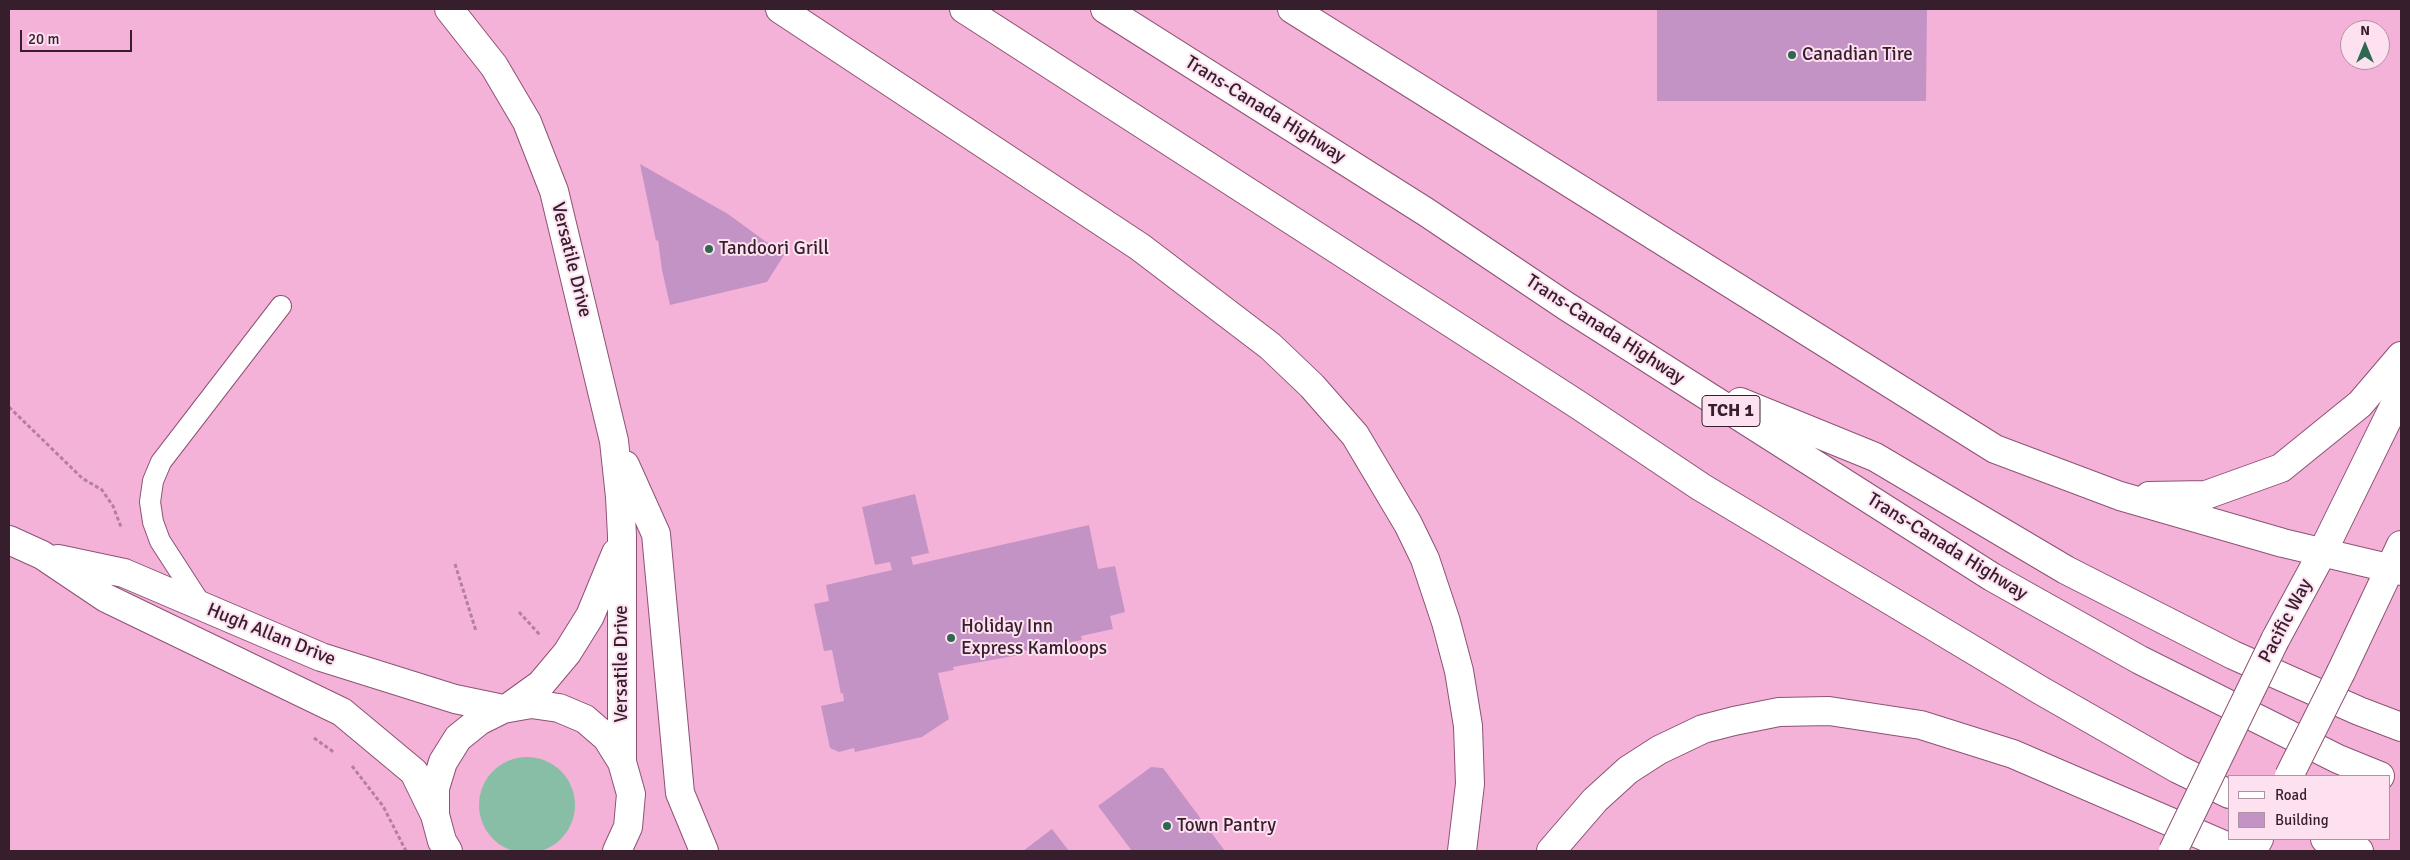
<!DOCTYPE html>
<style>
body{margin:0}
#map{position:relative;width:2410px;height:860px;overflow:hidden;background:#f5b2d8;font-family:Signika,sans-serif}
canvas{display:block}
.frame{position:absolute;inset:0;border:10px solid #371e2c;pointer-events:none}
.legend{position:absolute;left:2228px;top:775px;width:162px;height:65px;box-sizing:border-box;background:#fde1f0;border:1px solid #ae93a2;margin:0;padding:6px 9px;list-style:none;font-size:15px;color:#371e2c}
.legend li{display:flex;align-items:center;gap:10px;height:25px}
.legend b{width:25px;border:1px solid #ae93a2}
.north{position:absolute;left:2340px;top:20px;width:50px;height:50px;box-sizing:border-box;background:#fde1f0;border:1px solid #ae93a2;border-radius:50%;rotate:0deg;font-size:14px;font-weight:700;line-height:20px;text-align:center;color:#371e2c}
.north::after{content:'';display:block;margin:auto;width:18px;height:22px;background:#2f6851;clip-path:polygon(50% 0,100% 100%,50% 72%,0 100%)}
.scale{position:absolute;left:20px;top:30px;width:112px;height:22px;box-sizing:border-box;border:2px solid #371e2c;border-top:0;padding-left:6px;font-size:15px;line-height:18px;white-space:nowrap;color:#371e2c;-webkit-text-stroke:4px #fde1f0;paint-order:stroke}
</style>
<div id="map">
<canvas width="2410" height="860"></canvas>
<div class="frame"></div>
<ul class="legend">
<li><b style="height:6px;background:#fff"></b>Road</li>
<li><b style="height:14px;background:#c493c6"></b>Building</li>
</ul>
<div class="north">N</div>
<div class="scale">20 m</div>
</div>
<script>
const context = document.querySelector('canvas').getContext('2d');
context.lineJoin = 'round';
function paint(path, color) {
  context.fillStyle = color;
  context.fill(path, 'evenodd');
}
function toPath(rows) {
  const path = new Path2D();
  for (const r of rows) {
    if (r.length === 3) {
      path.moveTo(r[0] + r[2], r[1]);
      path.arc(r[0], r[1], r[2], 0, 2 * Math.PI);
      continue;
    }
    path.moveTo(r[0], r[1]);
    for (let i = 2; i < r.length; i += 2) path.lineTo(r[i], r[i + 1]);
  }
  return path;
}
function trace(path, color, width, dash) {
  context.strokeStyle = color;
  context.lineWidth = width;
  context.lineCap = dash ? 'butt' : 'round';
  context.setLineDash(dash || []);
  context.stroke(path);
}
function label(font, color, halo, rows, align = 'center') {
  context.font = font + ' Signika,sans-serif';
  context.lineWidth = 4;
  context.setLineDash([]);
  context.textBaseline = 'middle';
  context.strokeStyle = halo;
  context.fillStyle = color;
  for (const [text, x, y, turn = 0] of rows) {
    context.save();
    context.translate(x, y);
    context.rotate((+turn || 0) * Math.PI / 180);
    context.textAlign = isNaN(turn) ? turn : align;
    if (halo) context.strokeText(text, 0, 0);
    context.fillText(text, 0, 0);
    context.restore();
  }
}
paint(toPath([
 [527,805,48]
]), '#87bea5');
paint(toPath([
 [1657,9,1927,9,1926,101,1657,101],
 [640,164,728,214,784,255,767,282,670,305,662,270,658,240,656,241],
 [915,494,929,553,911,557,913,565,1089,525,1098,569,1115,566,1125,612,1110,616,1113,629,1081,636,1082,640,1018,652,1019,655,953,667,954,670,938,673,949,719,922,737,855,752,854,748,839,752,830,748,821,706,844,701,843,693,841,694,832,650,824,651,814,604,829,601,826,585,892,570,890,562,875,565,862,507],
 [1151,767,1163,768,1225,851,1132,851,1098,806],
 [1052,829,1069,851,1023,851]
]), '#c493c6');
const lane = toPath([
 [204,609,160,541,153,522,150,502,153,481,161,462,281,306]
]);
const secondary = toPath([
 [449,9,494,66,527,122,554,191,614,441,620,497,622,536,622,762],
 [625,465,656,534,680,793,704,851],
 [9,540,42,555,106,598,342,712,414,772,435,815],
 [58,559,124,573,321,657,455,699,503,709],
 [2275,640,2322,553,2401,392],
 [2341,672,2401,545],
 [509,707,541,684,567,653,590,616,616,553],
 [448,851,442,841,435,815,435,788,443,762,458,738,479,721,503,709,531,704,559,708,585,719,607,738,622,762,631,794,628,827,617,851],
 [2252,851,2259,839]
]);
const highway = toPath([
 [780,9,1140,247,1270,346,1312,386,1355,435,1408,524,1425,559,1446,622,1459,671,1468,726,1470,784,1462,851],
 [964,9,1580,406,1701,487,2040,690,2178,769,2229,794],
 [1105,9,1426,212,1566,306,1992,577,2140,660,2338,759,2380,776],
 [1292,9,1995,449,2120,496,2283,543,2401,571],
 [1740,402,1875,457,2066,570,2233,655,2359,711,2401,727],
 [2149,496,2206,495,2281,468,2360,404,2401,356],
 [2325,839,2359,851],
 [1551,851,1595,800,1628,770,1659,750,1703,729,1734,721,1779,712,1829,711,1921,725,2013,754,2238,851]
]);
trace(lane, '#8d5274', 22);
trace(secondary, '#8d5274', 30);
trace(highway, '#8d5274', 30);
trace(toPath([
 [9,407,82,478,102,490,113,506,121,527],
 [455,564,476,631],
 [519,612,540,635],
 [314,738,335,753],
 [352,766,383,806,406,851]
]), '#b47f9d', 3, [4, 2.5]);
trace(lane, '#fff', 20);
trace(secondary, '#fff', 28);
trace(highway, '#fff', 28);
const secondaryBridge = toPath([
 [2289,776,2341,672],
 [2173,851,2275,640]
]);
trace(secondaryBridge, '#8d5274', 30, []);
trace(secondaryBridge, '#fff', 28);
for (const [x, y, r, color] of [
 [1792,55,5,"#2f6851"],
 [709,249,5,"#2f6851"],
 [951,638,5,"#2f6851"],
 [1167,826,5,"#2f6851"]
]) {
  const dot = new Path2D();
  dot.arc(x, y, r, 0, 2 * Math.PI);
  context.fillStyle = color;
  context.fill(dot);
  trace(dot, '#fde1f0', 2);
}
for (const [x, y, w] of [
 [1731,411,58]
]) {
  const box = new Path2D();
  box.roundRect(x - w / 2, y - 15.5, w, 31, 4);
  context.fillStyle = '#fde1f0';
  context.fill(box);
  trace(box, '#371e2c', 1);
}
label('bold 18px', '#371e2c', null, [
 ["TCH 1",1731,411]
]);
label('19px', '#371e2c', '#fde1f0', [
 ["Canadian Tire",1802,55],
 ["Tandoori Grill",719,249],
 ["Holiday Inn",961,627],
 ["Express Kamloops",961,649],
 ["Town Pantry",1177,826]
], 'left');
label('19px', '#371e2c', '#fde1f0', [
 ["Trans-Canada Highway",1265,110,32],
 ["Versatile Drive",571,260,76],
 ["Trans-Canada Highway",1605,330,33],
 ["Trans-Canada Highway",1947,547,32],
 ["Pacific Way",2286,621,-62],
 ["Hugh Allan Drive",271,635,22],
 ["Versatile Drive",622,664,-90]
]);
</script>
